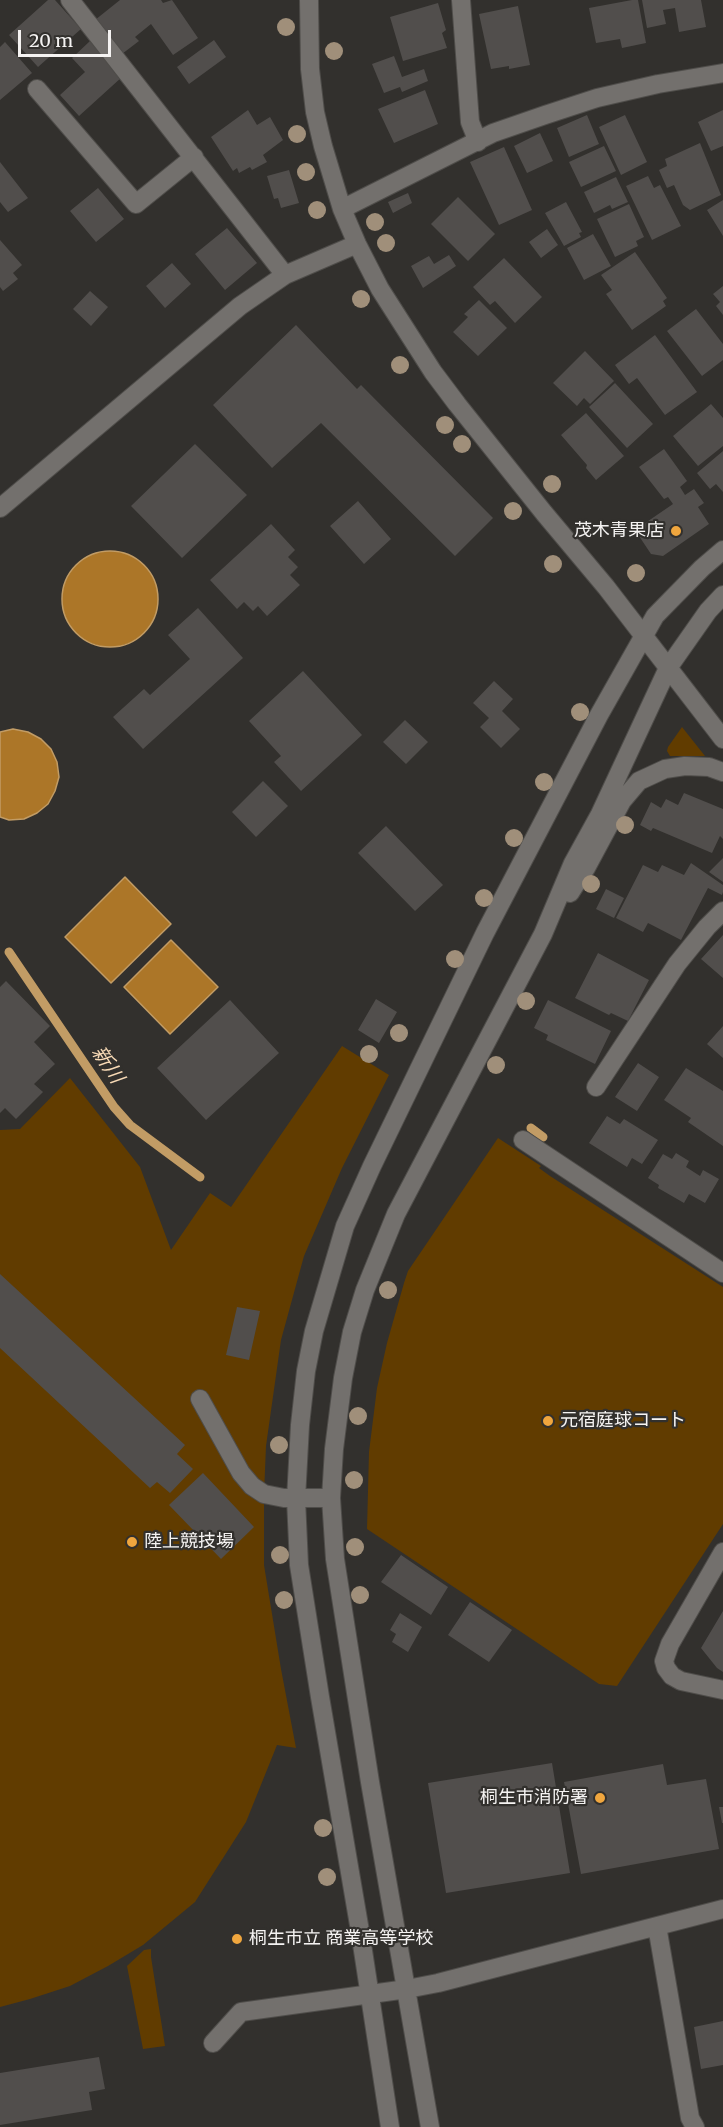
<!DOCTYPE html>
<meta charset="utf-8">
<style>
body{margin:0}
#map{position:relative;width:723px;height:2127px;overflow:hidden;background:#32302d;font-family:Merriweather,serif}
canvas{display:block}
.scale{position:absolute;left:18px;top:30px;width:93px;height:27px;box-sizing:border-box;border:3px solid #f5f3f2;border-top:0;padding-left:8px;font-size:18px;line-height:21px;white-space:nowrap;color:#f5f3f2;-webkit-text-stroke:4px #32302d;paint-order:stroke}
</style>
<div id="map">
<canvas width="723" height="2127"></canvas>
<div class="scale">20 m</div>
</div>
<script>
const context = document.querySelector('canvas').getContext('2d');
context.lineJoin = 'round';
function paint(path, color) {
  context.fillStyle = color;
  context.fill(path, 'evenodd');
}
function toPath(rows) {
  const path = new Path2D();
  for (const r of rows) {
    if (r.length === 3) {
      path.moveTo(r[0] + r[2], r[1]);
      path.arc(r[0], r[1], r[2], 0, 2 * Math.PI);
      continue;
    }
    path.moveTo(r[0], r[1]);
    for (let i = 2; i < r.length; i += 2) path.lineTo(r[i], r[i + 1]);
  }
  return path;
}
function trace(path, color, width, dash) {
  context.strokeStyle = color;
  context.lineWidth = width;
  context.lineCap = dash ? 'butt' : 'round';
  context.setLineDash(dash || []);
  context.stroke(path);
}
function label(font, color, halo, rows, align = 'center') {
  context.font = font + ' Merriweather,"Noto Sans JP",serif';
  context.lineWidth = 4.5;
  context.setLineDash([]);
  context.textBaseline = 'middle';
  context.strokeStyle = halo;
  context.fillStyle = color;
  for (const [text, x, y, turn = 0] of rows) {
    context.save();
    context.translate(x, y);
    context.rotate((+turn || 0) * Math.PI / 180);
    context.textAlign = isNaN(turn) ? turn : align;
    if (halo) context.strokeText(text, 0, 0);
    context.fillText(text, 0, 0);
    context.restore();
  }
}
paint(toPath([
 [682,727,705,756,670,756,667,751,668,747],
 [342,1046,389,1075,342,1168,304,1256,281,1340,266,1446,264,1494,264,1565,281,1669,296,1748,277,1745,246,1822,195,1902,143,1945,108,1966,70,1986,30,1999,0,2007,0,1130,20,1129,70,1078,140,1167,171,1250,210,1193,231,1207],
 [498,1138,541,1166,539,1168,550,1176,723,1287,723,1524,617,1686,599,1684,367,1529,369,1452,377,1388,387,1343,404,1283,408,1271],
 [151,1949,151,1957,165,2046,143,2049,127,1966,144,1950]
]), '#613c00');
const water = toPath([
 [110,599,48],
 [13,729,28,732,41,739,51,749,57,762,59,777,55,791,48,804,37,813,24,819,9,820,0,817,0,732,13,729],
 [125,877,171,924,111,983,65,937,125,877],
 [171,940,218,987,170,1034,124,987,171,940]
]);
paint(water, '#ac7628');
trace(water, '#c29c65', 1.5);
trace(toPath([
 [9,952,114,1107,130,1125,200,1177],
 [531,1128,543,1137]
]), '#c29c65', 9);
paint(toPath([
 [48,0,55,0,81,29,38,67,9,35],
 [120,0,161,0,163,3,172,0,198,38,173,55,151,24,135,37,139,41,122,54,95,20],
 [632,0,638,0,646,43,622,48,620,39,596,43,589,8],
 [642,0,701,0,706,27,679,32,675,8,663,10,666,24,647,28],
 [438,3,446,30,442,33,447,48,403,61,390,17],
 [518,6,530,65,509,69,509,66,491,69,479,14],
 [214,40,226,57,189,84,177,67],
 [90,41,122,77,79,116,60,95,85,72,72,58],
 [5,42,32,73,0,100,0,47],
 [394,56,402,77,424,69,428,81,402,92,400,87,384,93,372,64],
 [425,90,438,124,394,143,378,109],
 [248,110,257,125,270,117,283,140,263,155,267,162,252,170,250,167,239,173,237,168,233,171,211,137],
 [723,110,723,146,711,151,698,122],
 [587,115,599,144,569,157,557,128],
 [625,115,647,162,621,175,599,127],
 [540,133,553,161,527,173,514,146],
 [700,143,721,195,690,210,683,205,674,185,667,188,659,170,667,166,665,159],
 [604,146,616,171,581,187,569,162],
 [504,147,532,210,499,225,470,162],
 [0,162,28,198,8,212,0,202],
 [289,170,299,203,281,208,278,198,274,199,267,176],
 [648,176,654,188,660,185,681,226,652,240,626,186],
 [616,177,628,202,612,209,610,205,594,213,584,192],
 [98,188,124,219,96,242,70,211],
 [408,193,412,203,393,213,388,202],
 [458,197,495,234,468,261,431,224],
 [723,200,723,236,707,210],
 [566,202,582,232,579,233,581,237,564,246,545,213],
 [629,204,644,237,636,241,638,246,615,257,597,219],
 [227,228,257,263,225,290,195,254],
 [547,229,558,245,541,258,529,242],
 [593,234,611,266,584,280,567,248],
 [0,240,22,265,13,273,18,279,3,291,0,287],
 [635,252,667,298,663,301,666,306,632,330,606,294,612,290,601,275],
 [449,255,456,266,423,288,411,266,429,256,434,264],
 [504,258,542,297,515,323,495,301,490,305,473,287],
 [172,263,191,284,165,308,146,286],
 [723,286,723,315,716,306,720,302,713,294],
 [90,291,108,307,91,326,73,309],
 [479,300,507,328,478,356,453,332,468,317,464,314],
 [696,309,723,344,723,360,702,376,667,331],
 [296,325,357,389,361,385,493,518,455,556,321,423,272,468,213,405],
 [655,335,697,392,665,415,637,378,629,384,615,365],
 [585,351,614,381,590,404,584,398,577,406,553,383],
 [615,383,653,424,627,448,589,407],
 [711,404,723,418,723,446,698,466,673,436],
 [586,413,624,456,596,480,586,468,587,465,561,435],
 [195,444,247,495,182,558,131,506],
 [664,449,687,481,680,487,685,495,694,489,704,503,698,507,709,524,663,556,651,554,635,530,673,504,668,497,664,499,639,467],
 [723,451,723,492,716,484,710,489,697,473],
 [358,501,391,539,364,564,330,526],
 [271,524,295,550,288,557,298,567,290,575,300,585,267,616,258,606,253,611,244,602,237,609,210,580],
 [198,608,243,658,143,749,113,717,144,689,150,695,190,659,168,635],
 [303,671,362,735,301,791,274,762,281,756,249,721],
 [494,681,513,699,502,711,520,729,501,748,480,727,489,718,473,703],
 [405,720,428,742,406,764,383,742],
 [263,781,288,806,256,837,232,812],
 [684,793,723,809,723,839,720,836,712,853,653,828,651,831,640,825,651,802,661,808,666,799,678,805],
 [386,826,443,885,415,911,358,853],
 [723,858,723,882,709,872],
 [691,863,723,885,723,892,722,895,708,888,681,940,648,923,643,932,616,918,643,865,658,872,662,865,684,875],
 [606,889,624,898,614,918,596,909],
 [723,935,723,978,701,959],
 [598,953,649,980,628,1021,611,1013,609,1015,575,998],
 [6,981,50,1026,34,1042,55,1064,34,1084,43,1092,16,1119,5,1108,0,1113,0,987],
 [376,999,397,1012,379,1043,358,1030],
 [230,1000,279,1053,206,1120,157,1068],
 [548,1000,611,1031,595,1064,546,1040,548,1035,534,1028],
 [723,1026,723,1058,707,1044],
 [638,1063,659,1077,637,1111,615,1097],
 [686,1068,723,1091,723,1146,688,1122,691,1118,664,1100],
 [607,1116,620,1124,624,1119,658,1140,642,1164,632,1158,627,1167,589,1143],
 [676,1153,689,1161,686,1167,700,1176,703,1170,719,1179,705,1203,689,1194,684,1203,658,1188,659,1185,648,1178,663,1154,672,1159],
 [0,1274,185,1445,177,1454,193,1469,170,1493,157,1482,150,1488,0,1348],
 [237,1307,260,1311,249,1360,226,1355],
 [203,1473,254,1527,221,1559,169,1505],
 [401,1555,448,1587,431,1615,381,1582],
 [470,1602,512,1630,489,1662,448,1635],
 [723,1611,723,1672,717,1668,701,1648],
 [400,1613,422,1627,408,1652,392,1642,396,1634,390,1630],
 [552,1763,570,1873,446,1893,428,1783],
 [663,1764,667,1785,706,1779,719,1849,581,1874,564,1782],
 [719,1807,723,1807,723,1823,722,1823],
 [723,2021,723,2065,701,2069,694,2027],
 [99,2057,105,2089,89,2092,92,2110,0,2125,0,2073]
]), '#514e4c');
const minor = toPath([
 [70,0,285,275],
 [309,0,310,69,315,112,323,146,342,209,357,244,380,289,433,372,457,404,544,513,606,587,723,739],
 [461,0,470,122,478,142],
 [37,89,136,204,194,157],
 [342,209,493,133,545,115,597,98,658,84,723,73],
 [0,508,240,306,285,275,357,244],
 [570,893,586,868,622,801,639,781,665,769,685,766,709,767,723,772],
 [596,1087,677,964,707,927,723,911],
 [523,1140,723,1273],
 [200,1399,241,1473,252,1486,264,1494,284,1498,331,1498],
 [723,1552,670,1644,664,1661,666,1668,672,1676,681,1681,723,1690],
 [657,1926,690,2118,695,2127],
 [213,2043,241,2012,407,1989,438,1983,723,1909],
 [390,2127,360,1931,320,1697,299,1565,296,1499,300,1425,306,1371,314,1331,345,1226,372,1166,485,933,599,715,655,616,702,568,723,550],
 [430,2127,370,1782,335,1559,331,1498,334,1449,343,1378,352,1332,365,1290,396,1214,543,934,573,863,600,814,668,668,708,611,723,595]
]);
trace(minor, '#4f4d4a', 20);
trace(minor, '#73706d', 18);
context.fillStyle = '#a08f7a';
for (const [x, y] of [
 [286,27],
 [334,51],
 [297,134],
 [306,172],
 [317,210],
 [375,222],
 [386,243],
 [361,299],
 [400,365],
 [445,425],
 [462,444],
 [552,484],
 [513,511],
 [553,564],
 [636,573],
 [580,712],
 [544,782],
 [625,825],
 [514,838],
 [591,884],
 [484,898],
 [455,959],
 [526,1001],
 [399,1033],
 [369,1054],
 [496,1065],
 [388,1290],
 [358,1416],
 [279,1445],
 [354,1480],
 [355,1547],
 [280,1555],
 [360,1595],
 [284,1600],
 [323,1828],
 [327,1877]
]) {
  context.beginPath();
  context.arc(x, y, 9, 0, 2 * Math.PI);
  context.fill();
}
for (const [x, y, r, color] of [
 [676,531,6,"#f0a63e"],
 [548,1421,6,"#f0a63e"],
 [132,1542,6,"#f0a63e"],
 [600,1798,6,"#f0a63e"],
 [237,1939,6,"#f0a63e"]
]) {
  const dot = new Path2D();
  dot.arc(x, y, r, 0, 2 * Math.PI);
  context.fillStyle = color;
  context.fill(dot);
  trace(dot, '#32302d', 2);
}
label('18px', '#f5f3f2', '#32302d', [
 ["茂木青果店",664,531,"right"],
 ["元宿庭球コート",560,1421],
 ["陸上競技場",144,1542],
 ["桐生市消防署",588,1798,"right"],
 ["桐生市立 商業高等学校",249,1939]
], 'left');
label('italic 20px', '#f8dab6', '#32302d', [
 ["新川",107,1065,56]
]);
</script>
